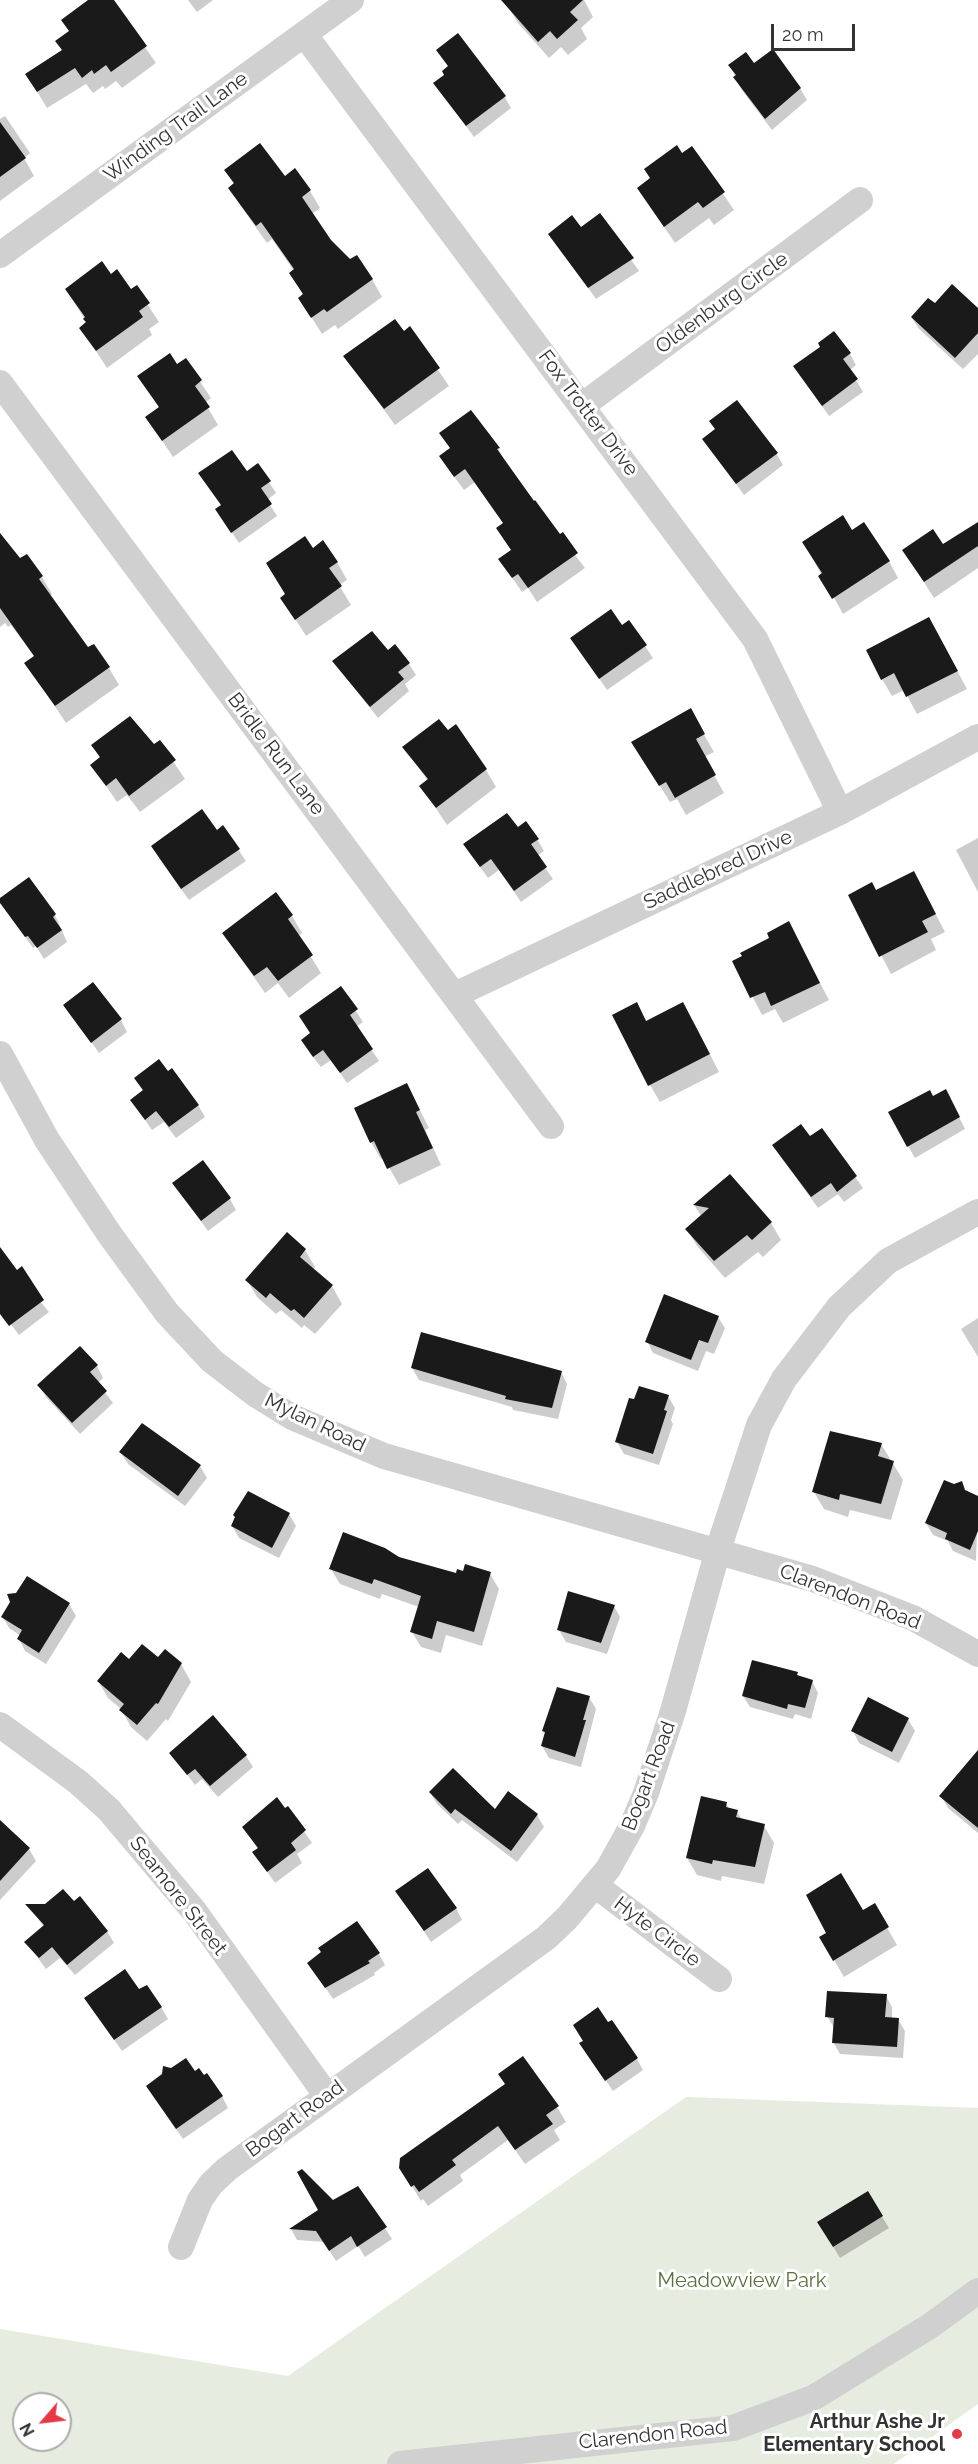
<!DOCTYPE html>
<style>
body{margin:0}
#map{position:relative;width:978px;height:2464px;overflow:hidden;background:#fff;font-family:Raleway,sans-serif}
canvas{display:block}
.north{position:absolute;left:12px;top:2392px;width:60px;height:60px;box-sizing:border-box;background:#fff;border:2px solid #adadad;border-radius:50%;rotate:242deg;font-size:16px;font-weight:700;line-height:24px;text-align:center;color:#333}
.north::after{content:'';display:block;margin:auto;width:21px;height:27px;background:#e63946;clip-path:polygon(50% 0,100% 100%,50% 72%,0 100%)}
.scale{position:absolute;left:771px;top:24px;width:84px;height:27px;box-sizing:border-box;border:3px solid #333;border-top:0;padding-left:8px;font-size:18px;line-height:21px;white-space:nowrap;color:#333;-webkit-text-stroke:4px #fff;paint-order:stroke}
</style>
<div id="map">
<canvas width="978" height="2464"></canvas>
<div class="north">N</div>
<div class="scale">20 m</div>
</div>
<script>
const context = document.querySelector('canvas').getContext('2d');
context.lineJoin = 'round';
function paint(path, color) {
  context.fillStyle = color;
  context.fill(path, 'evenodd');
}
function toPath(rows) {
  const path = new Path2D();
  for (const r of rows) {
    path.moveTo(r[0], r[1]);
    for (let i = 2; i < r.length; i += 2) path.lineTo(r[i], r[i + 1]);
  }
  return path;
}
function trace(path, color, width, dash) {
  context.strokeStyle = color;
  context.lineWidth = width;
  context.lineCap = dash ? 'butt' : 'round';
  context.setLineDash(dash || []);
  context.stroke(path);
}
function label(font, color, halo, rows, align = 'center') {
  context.font = font + ' Raleway,sans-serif';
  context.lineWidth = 6;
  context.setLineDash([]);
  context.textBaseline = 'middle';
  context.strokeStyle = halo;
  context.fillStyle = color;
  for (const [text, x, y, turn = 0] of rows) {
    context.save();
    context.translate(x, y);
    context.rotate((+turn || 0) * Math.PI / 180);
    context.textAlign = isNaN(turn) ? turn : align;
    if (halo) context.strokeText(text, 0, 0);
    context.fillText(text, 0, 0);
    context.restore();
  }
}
paint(toPath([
 [686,2097,978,2108,978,2404,894,2464,0,2464,0,2329,288,2376],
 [24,2404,60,2404,60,2440,24,2440]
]), '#e6ecdf');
paint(toPath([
 [94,0,112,0,156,63,122,88,116,81,105,89,103,86,93,93,86,84,47,108,27,75,63,51,57,42,70,32],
 [188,0,213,0,197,12],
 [515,0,584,0,593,17,581,28,587,39,568,55,561,47,549,58,518,23,508,6],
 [438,50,504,96,511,108,474,137,435,84,446,76,449,67],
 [730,65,753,65,800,88,807,100,772,130,741,89],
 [5,116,30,153,24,158,34,176,0,201,0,119],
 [692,148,734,210,714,225,709,218,675,243,638,189],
 [226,171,285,178,310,191,320,208,312,214,330,241,372,279,382,297,338,329,335,325,322,334,310,315,294,271,272,239,267,243,240,205,230,188,234,185],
 [600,215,639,271,596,299,550,234,581,229],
 [111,276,131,291,136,287,159,322,149,329,152,335,107,368,81,328,87,323,66,289],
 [936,305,978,310,978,354,963,369,919,329,912,318],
 [410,329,449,386,395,425,345,356],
 [850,354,856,365,850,370,863,392,829,416,802,378],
 [186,361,211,398,205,403,218,425,173,457,147,418,160,409,139,376,177,367],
 [704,439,776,453,783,465,744,495],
 [498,448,506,464,585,568,537,602,528,588,522,592,500,560,512,551,498,529,504,524,475,482,464,490,450,471],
 [258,465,276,493,267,500,277,516,239,543,224,521,222,506,247,473],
 [978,524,978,568,934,598,904,551,942,546],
 [852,532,889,561,898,578,843,614,804,543],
 [0,536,20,560,26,556,42,577,52,594,50,596,88,649,109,668,119,685,66,723,26,663,35,657,11,625,8,627,5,623,0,627],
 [313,550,337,562,347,580,339,585,351,605,306,636,282,598,287,595],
 [629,622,653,658,607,690,572,639,622,628],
 [939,637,967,689,917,714,904,690,892,696,882,679],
 [388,652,409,664,416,675,405,684,409,691,378,718,334,662],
 [690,710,714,752,704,757,724,793,686,815,677,799,670,802,643,759],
 [160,742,185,779,140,812,127,795,117,802,92,765,100,759,93,745,153,746],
 [404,747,486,770,496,787,447,825,421,786,428,781],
 [223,827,246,861,189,900,159,858],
 [517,829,537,839,544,851,537,856,553,879,521,902,499,870,488,878,472,856],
 [978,838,978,892,956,850],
 [29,879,55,915,67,942,44,959,36,946,33,948,0,901],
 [923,890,945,932,931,939,936,950,891,974,850,895],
 [292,916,302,933,298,936,321,973,289,998,278,983,265,993,224,934],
 [798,941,829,1000,783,1023,775,1009,762,1015,734,961],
 [341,988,363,1022,356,1027,379,1061,347,1083,331,1060,321,1067,309,1052,311,1034],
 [636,1004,647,1022,693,1021,719,1072,660,1102,650,1085],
 [65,1005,121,1020,127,1032,99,1053],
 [135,1078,198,1105,205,1117,176,1138,164,1122,152,1130,132,1101,143,1091],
 [407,1085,429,1128,425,1130,441,1165,399,1185,384,1158,381,1159,371,1142],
 [933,1098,952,1103,965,1129,915,1158,908,1146],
 [821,1130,863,1188,844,1202,838,1194,818,1208,781,1157],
 [730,1176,771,1223,781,1240,763,1257,758,1252,725,1278,697,1246,687,1229,701,1216,695,1206],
 [174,1184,230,1199,236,1210,208,1231],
 [305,1250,315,1267,313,1270,332,1286,342,1304,315,1334,304,1325,302,1328,281,1310,276,1314,257,1297,247,1280],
 [0,1264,16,1272,49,1312,19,1335,0,1310],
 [718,1317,725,1328,714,1354,706,1351,698,1371,653,1353,647,1341],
 [978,1318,978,1357,961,1329],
 [97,1366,103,1378,98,1383,113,1403,80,1434,46,1397,39,1385],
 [412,1368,561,1372,567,1384,558,1419,513,1410,512,1407,419,1380],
 [668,1396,675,1408,671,1420,673,1424,659,1465,624,1454,617,1442,635,1401],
 [881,1444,903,1480,891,1520,850,1510,848,1517,824,1509,814,1492],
 [121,1453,200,1466,207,1478,185,1506,128,1464],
 [961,1483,966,1492,978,1498,976,1561,953,1551,948,1541,933,1535,926,1523,954,1486],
 [289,1514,296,1526,279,1558,239,1538,232,1526],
 [398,1558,457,1575,490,1574,499,1589,482,1646,446,1635,441,1653,421,1647,412,1632,419,1607,382,1594,380,1599,340,1584,331,1569],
 [69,1604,76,1616,46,1664,25,1651,19,1639,21,1636,9,1628,3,1617],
 [614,1606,620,1617,607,1654,566,1642,559,1630],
 [158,1660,181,1664,191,1682,168,1721,166,1719,147,1741,131,1727,121,1709,108,1698,98,1681,129,1661],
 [797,1674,799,1677,812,1681,818,1693,811,1719,795,1714,793,1719,750,1707,743,1696],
 [589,1697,596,1709,581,1767,549,1758,542,1746,546,1734,543,1731],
 [869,1699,908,1719,915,1731,899,1763,859,1743,853,1731],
 [171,1753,246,1756,253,1767,218,1797,202,1779,195,1785],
 [978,1771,978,1833,948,1808,941,1796],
 [430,1792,495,1811,508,1793,537,1815,544,1827,517,1862,462,1820,458,1824,437,1804],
 [726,1804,730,1810,737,1811,742,1820,764,1826,774,1843,764,1884,722,1876,721,1881,697,1875,687,1858],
 [288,1808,312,1843,297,1854,302,1863,275,1883,254,1853,258,1849,244,1827],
 [7,1828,29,1849,36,1861,0,1900,0,1836],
 [397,1891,456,1908,462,1920,431,1942],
 [73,1903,107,1931,114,1943,75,1975,60,1958,46,1969,26,1942,44,1927,28,1905],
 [874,1905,897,1945,844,1977,821,1938],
 [379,1954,385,1965,374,1973,375,1975,333,1999,309,1963],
 [138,1991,161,2007,168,2019,122,2051,86,1999],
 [886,1996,892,2007,892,2019,898,2019,905,2031,903,2058,840,2054,833,2042,834,2028,827,2016],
 [588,2055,637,2059,643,2070,613,2091],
 [194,2073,222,2096,228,2108,183,2139,154,2097],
 [557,2107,566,2122,554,2130,560,2140,525,2164,508,2140,460,2175,463,2181,428,2206,423,2199,421,2201,410,2183,407,2153,432,2135,435,2137],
 [867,2193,889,2228,840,2258,819,2223],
 [332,2202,385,2228,392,2239,365,2257,358,2246,336,2261,324,2242,297,2240,291,2229]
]), '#0003');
paint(toPath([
 [88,0,114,0,147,46,111,72,106,65,94,74,92,70,82,78,75,68,37,92,25,74,62,50,55,41,69,31,61,20],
 [501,0,583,0,570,12,578,20,557,39,550,31,538,42],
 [458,33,506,96,466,126,433,83,444,75,442,71,448,66,436,50],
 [773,49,801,88,765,119,733,77,736,75,728,65,746,52,754,63],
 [0,122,26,158,0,177],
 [260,143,285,176,295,168,311,190,302,197,331,240,350,259,357,255,373,279,327,312,324,309,311,318,298,298,303,294,289,273,294,269,261,222,256,226,228,188,234,183,224,170],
 [677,145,682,153,692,146,725,192,703,208,698,202,664,227,637,188,650,178,644,169],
 [600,213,634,258,588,288,548,234,572,215,581,227],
 [102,261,111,274,117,269,131,289,137,285,150,303,139,311,143,317,96,351,79,328,86,322,83,319,85,317,65,289],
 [952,284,978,308,978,333,955,358,911,317,928,298,935,303],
 [395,319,404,331,410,326,440,368,384,409,343,356],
 [834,331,851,353,843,359,858,379,822,406,793,366,820,347,818,343],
 [170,353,177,364,186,358,202,380,195,386,210,407,162,441,145,417,159,407,137,376],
 [737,400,778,453,736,484,702,439,715,429,709,421],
 [471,410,500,448,497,449,534,501,535,500,560,534,563,532,578,553,528,588,518,574,512,578,498,559,511,550,496,528,503,523,465,469,454,477,439,456,450,448,439,433],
 [232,450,247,471,258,463,271,481,261,488,272,504,231,533,215,509,221,505,198,473],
 [843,515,852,530,864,522,890,561,832,599,818,576,822,573,802,542],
 [978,522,978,546,924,582,902,550,933,529,943,544],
 [0,533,20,558,27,554,43,576,39,579,88,647,94,644,110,667,55,706,24,663,34,656,0,608],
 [305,536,313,548,323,540,338,562,329,568,342,586,295,620,280,598,285,594,266,563],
 [611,609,622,625,629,620,647,645,599,679,570,638],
 [929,617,958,671,906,697,894,673,881,680,866,650],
 [372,631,388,650,395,644,410,663,398,672,404,679,370,707,332,661],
 [691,708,705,734,696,739,716,775,675,798,666,782,659,786,631,742],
 [130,716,154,744,160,740,176,760,129,796,116,778,106,786,90,765,100,757,91,745],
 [439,719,448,730,456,724,487,769,436,808,419,786,428,779,402,747],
 [202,809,217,830,223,825,240,849,181,889,151,846],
 [507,813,518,827,526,821,539,839,531,844,547,867,514,891,491,859,480,867,463,844],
 [914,871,936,914,922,921,928,932,879,957,848,895,872,882,876,890],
 [29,877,56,914,53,917,62,930,37,948,28,936,25,937,0,903,0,898],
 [276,892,293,915,288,919,313,955,278,981,267,967,254,976,222,933],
 [789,921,820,983,771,1006,765,992,750,998,732,961,742,956,740,953,769,938,767,933],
 [93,982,122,1019,91,1043,63,1005],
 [341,986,358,1009,350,1015,373,1049,340,1073,323,1050,313,1057,301,1040,310,1033,299,1016],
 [637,1002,646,1021,683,1002,710,1054,648,1086,612,1015],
 [159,1059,168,1071,172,1068,199,1105,169,1127,156,1111,145,1120,130,1100,143,1090,134,1078],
 [407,1083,420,1110,416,1112,433,1148,387,1169,374,1141,370,1143,354,1108],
 [946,1089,960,1117,907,1147,888,1112,930,1090,933,1096],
 [801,1124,810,1136,822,1128,857,1176,837,1192,831,1183,811,1197,772,1145],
 [203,1160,231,1198,201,1221,172,1183],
 [730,1174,772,1222,752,1240,747,1235,714,1261,685,1229,709,1208,693,1205],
 [287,1232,306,1249,300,1257,333,1285,304,1318,294,1309,291,1311,270,1293,266,1298,245,1280],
 [0,1247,17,1270,22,1266,44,1300,9,1326,0,1314],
 [664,1294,719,1316,708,1343,699,1340,691,1360,645,1342],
 [421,1332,562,1371,552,1408,505,1399,506,1396,411,1368],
 [80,1346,98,1365,90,1372,107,1391,72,1423,37,1385],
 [639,1386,669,1395,664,1410,667,1411,653,1454,615,1442,629,1398,634,1399],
 [142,1423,201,1465,178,1496,119,1452],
 [830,1431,882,1443,878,1456,894,1461,881,1504,840,1494,839,1500,812,1492],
 [944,1480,954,1484,962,1481,965,1490,978,1496,978,1531,970,1550,945,1539,947,1533,925,1523],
 [248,1491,290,1513,272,1548,231,1526,235,1517,233,1515],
 [343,1532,385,1548,399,1557,456,1573,457,1569,463,1571,465,1564,491,1572,474,1632,437,1621,432,1639,410,1632,421,1596,374,1579,372,1584,329,1569],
 [27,1576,70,1603,39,1653,17,1639,22,1630,1,1617,10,1602,7,1594,16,1593],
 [568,1591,615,1605,601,1643,557,1630],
 [142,1644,158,1657,165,1649,182,1663,158,1704,156,1703,137,1725,119,1710,124,1704,97,1681,121,1652,129,1659],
 [752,1660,798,1672,797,1675,813,1680,805,1708,788,1704,787,1709,742,1696],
 [557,1687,590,1696,583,1720,586,1720,575,1757,541,1746,545,1732,542,1731],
 [868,1697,909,1718,892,1752,851,1731],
 [213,1715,247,1755,210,1786,195,1769,187,1775,169,1753],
 [978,1750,978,1828,939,1796],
 [453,1768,495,1809,508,1791,538,1814,511,1851,455,1809,451,1814,429,1792],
 [701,1796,727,1802,726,1807,738,1810,736,1817,765,1824,755,1867,713,1860,712,1864,686,1858],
 [277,1797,285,1808,288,1806,306,1830,291,1843,296,1850,267,1872,252,1852,258,1848,242,1827],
 [0,1820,30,1848,0,1881],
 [428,1868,457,1908,424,1931,395,1891],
 [841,1873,863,1910,875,1903,889,1927,833,1961,819,1937,826,1933,806,1895],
 [63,1889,74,1901,80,1896,108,1931,67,1965,52,1947,39,1958,24,1942,44,1925,25,1904,45,1904],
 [357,1921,380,1953,368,1961,370,1963,325,1988,307,1963,321,1952,318,1948],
 [125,1969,139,1989,147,1985,162,2007,114,2040,84,1998],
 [827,1991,887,1994,885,2017,899,2018,897,2047,832,2043,834,2018,825,2017],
 [598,2007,608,2022,612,2020,638,2058,605,2081,579,2043,583,2041,573,2025],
 [523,2056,559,2106,546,2115,553,2124,515,2150,498,2126,452,2160,456,2165,419,2192,414,2185,411,2187,399,2168,400,2158,505,2084,498,2074],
 [186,2058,195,2071,199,2068,204,2075,207,2073,223,2096,176,2129,146,2086,162,2074,163,2066,171,2068],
 [302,2169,333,2200,358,2186,387,2227,357,2247,351,2236,329,2251,316,2231,289,2229,318,2210,297,2172],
 [868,2191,883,2216,833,2247,817,2222]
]), '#1a1a1a');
trace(toPath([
 [304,34,755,639,840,812],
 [0,255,351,0],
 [0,383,551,1126],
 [583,405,860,200],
 [455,995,840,812,978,737],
 [0,1054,47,1140,110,1235,167,1313,212,1361,255,1394,292,1417,384,1456,813,1579,913,1618,978,1654],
 [0,1725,78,1782,109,1810,195,1912,327,2096],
 [595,1885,719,1979],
 [181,2247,200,2200,211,2184,227,2169,546,1938,567,1918,608,1869,632,1826,646,1793,673,1711,718,1550,759,1425,784,1379,839,1307,888,1261,978,1212],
 [400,2464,733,2428,813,2398,930,2326,978,2291]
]), '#d0d0d0', 26);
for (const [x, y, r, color] of [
 [957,2434,6,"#e63946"]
]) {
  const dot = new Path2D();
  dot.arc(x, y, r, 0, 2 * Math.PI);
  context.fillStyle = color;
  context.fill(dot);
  trace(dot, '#fff', 2);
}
label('20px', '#333', '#fff', [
 ["Winding Trail Lane",176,127,-36],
 ["Oldenburg Circle",722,303,-36],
 ["Fox Trotter Drive",588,413,53],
 ["Bridle Run Lane",276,754,53],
 ["Saddlebred Drive",718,870,-25],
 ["Mylan Road",315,1423,26],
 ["Clarendon Road",850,1597,21],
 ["Bogart Road",649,1776,-69],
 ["Seamore Street",178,1896,52],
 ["Hyte Circle",657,1932,37],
 ["Bogart Road",295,2119,-36],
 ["Clarendon Road",653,2435,-6]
]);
label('20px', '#56703f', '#fff', [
 ["Meadowview Park",742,2281]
]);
label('bold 20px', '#333', '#fff', [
 ["Arthur Ashe Jr",945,2422],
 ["Elementary School",945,2445]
], 'right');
</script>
